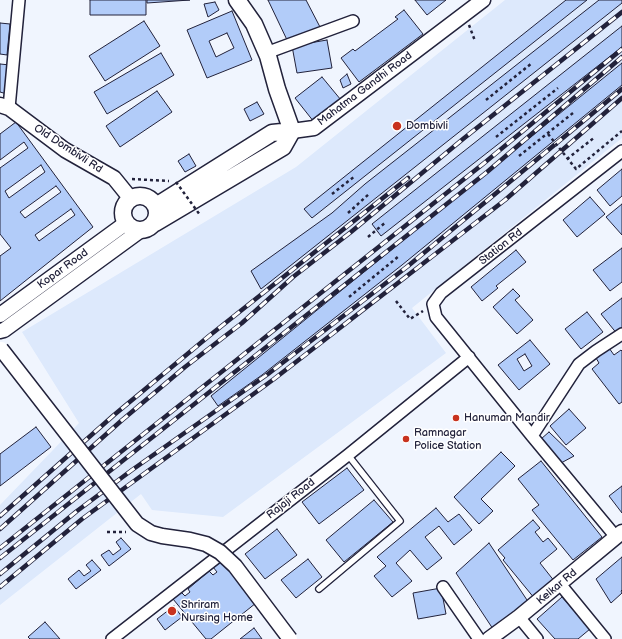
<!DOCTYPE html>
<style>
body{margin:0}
canvas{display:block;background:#f0f5fe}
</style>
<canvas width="622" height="639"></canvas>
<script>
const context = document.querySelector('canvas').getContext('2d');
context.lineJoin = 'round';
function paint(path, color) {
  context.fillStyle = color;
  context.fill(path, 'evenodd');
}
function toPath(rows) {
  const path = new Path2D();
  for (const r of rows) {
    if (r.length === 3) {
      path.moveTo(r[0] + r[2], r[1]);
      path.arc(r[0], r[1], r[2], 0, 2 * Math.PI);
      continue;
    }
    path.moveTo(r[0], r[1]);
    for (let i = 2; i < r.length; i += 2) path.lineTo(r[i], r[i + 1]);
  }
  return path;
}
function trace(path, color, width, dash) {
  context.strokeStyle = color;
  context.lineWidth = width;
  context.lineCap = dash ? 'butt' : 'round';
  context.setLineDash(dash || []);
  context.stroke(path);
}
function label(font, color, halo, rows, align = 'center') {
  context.font = font + ' "Balsamiq Sans",sans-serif';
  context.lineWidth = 3;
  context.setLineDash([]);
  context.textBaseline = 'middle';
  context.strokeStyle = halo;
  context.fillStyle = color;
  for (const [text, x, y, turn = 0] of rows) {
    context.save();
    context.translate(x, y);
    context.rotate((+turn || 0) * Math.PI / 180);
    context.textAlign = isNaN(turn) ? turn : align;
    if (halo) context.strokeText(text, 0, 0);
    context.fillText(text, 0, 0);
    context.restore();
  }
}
paint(toPath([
 [505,0,622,0,622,138,412,308,446,353,223,517,152,510,141,494,0,605,0,505,79,423,22,332,296,167]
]), '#dde9fc');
const building = toPath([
 [90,0,146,0,146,15,90,15,90,0],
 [147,0,190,0,147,3,147,0],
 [268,0,306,0,320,27,288,42,268,0],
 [415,0,446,0,427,15,415,0],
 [566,0,587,0,312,218,304,209,566,0],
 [599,0,622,0,622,3,261,289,251,271,332,213,365,184,599,0],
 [215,2,219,10,208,17,204,4,215,2],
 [404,10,423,34,359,82,341,58,353,49,355,51,398,19,395,17,404,10],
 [232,11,252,60,207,78,187,30,232,11],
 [227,33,234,48,216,57,209,41,227,33],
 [144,21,160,46,105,81,89,56,144,21],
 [0,23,10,24,7,55,0,54,0,23],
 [622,26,622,47,381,236,372,224,622,26],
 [327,40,332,68,297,73,292,46,327,40],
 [161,53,174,75,107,114,94,92,161,53],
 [622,63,622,85,402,265,262,375,218,406,211,396,622,63],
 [0,64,10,65,7,94,0,92,0,64],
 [347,74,351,84,343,88,340,80,347,74],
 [322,77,341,100,314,122,295,98,322,77],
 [157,91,172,112,120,147,106,126,157,91],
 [257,102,264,114,250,121,244,109,257,102],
 [16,122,93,227,0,301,0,256,11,248,0,234,0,168,28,148,24,142,0,160,0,134,16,122],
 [41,165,45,172,9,198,5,191,41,165],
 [56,186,61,192,25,218,20,212,56,186],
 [71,209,75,215,39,241,35,235,71,209],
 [189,154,196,166,185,172,178,161,189,154],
 [622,169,622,196,610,206,597,190,622,169],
 [590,197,605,214,577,237,563,220,590,197],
 [622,204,622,235,606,217,622,204],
 [622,248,622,282,610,291,593,270,622,248],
 [516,250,526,262,496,286,498,288,482,301,471,287,516,250],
 [513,289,520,296,515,300,533,320,517,334,493,307,513,289],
 [622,298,622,332,618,335,601,314,622,298],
 [587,312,603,332,581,349,565,329,587,312],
 [530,340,550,364,519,390,498,365,530,340],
 [525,354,532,366,524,371,517,359,525,354],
 [609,348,614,355,621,350,622,351,622,402,619,404,592,369,599,363,596,358,609,348],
 [569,409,586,428,566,445,550,426,569,409],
 [36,427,51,447,0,486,0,454,36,427],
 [549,432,574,456,561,463,541,439,549,432],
 [501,452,515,466,481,499,493,511,479,524,454,497,501,452],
 [541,461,602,537,573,560,532,510,539,505,518,479,541,461],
 [347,468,364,490,319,524,302,502,347,468],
 [622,486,622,513,609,496,622,486],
 [374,500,393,522,344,562,326,540,374,500],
 [436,508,448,522,459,514,472,530,454,545,439,526,425,537,442,558,427,570,410,550,396,563,412,581,392,597,374,576,386,566,377,557,436,508],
 [533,520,540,528,535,532,543,542,548,538,557,549,540,563,555,582,535,599,503,560,505,558,498,550,533,520],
 [277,529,297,555,265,579,245,554,277,529],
 [121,538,131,549,109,566,101,555,109,550,113,555,121,549,116,542,121,538],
 [489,543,529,603,493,629,456,573,489,543],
 [622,557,622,590,621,591,622,593,611,603,596,579,622,557],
 [308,559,322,577,296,598,281,580,308,559],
 [92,560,101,570,76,589,68,579,79,570,84,576,91,571,86,565,92,560],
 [221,561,256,603,211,639,206,639,173,599,181,592,185,596,190,592,188,589,209,571,213,575,217,572,213,567,221,561],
 [441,588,446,614,418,619,413,593,441,588],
 [562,597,590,629,578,639,555,639,537,619,562,597],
 [174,606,182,617,165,630,157,619,174,606],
 [45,622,60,639,30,639,28,637,45,622],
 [254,628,262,639,240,639,254,628]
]);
paint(building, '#b2ccf9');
trace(building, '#22223b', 1);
const service = toPath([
 [319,589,400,521,348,455]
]);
const minor = toPath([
 [266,53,353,21],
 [9,108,19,0],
 [532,436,579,364,596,351,622,334],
 [616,537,532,436,436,317,433,304,441,293,622,151],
 [560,584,605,639],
 [443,587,479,639],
 [519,617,537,639],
 [112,639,348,455,469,357]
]);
const tertiary = toPath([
 [0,105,9,108,65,150,114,178,131,199],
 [292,131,314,128,483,0],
 [0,315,126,223],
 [0,331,4,330,141,230],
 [489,639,519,617,622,532]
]);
const secondary = toPath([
 [237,0,254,24,268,56,277,89,292,131],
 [140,213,17],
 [156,206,272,133,292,131],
 [155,223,283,147,292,131]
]);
trace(service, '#22223b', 8);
trace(minor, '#22223b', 14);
trace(tertiary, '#22223b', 17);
trace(secondary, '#22223b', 19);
trace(toPath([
 [469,25,475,41],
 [486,100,532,63],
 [496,137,558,88],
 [519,156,573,113],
 [567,159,595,137],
 [132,179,169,181],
 [332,194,355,176],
 [348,213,369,194],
 [368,237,386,222],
 [349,297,399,256],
 [396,301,410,319,423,311],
 [107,532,126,532]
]), '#22223b', 2.5, [3, 3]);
trace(service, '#fff', 5.5);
trace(minor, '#fff', 11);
trace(tertiary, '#fff', 14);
trace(secondary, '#fff', 16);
const rail = toPath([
 [0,516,114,415,209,336,408,178],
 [0,529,121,421,185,367,242,323,293,277,351,232,463,139,622,12],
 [0,548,483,164,622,49],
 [0,558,487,172,622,57],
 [0,574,77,511,132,470,268,374,408,266,622,89],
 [0,587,82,519,274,379,505,200,622,98]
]);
trace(rail, '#22223b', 4.5);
trace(rail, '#fff', 3, [9]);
const tertiaryBridge = toPath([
 [1,349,137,524,151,533,162,536,190,540,206,544,220,552,235,566,290,639]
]);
trace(tertiaryBridge, '#22223b', 17, []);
trace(toPath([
 [548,134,576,169,622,131],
 [176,182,200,215]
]), '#22223b', 2.5, [3, 3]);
trace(tertiaryBridge, '#fff', 14);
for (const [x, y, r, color] of [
 [397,126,5,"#c8321e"],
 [456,418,4,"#c8321e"],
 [406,439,4,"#c8321e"],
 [172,611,5,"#c8321e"]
]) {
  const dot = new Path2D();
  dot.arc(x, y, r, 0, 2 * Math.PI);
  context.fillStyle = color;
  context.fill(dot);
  trace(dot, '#fff', 1.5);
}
label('11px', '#22223b', '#fff', [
 ["Mahatma Gandhi Road",365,89,-37],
 ["Old Dombivli Rd",68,149,33],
 ["Station Rd",501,247,-38],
 ["Kopar Road",63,269,-36],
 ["Rajaji Road",291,499,-38],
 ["Kelkar Rd",557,587,-40]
]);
label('11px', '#22223b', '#fff', [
 ["Dombivli",406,126],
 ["Hanuman Mandir",464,418],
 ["Ramnagar",414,433],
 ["Police Station",414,446],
 ["Shriram",181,605],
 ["Nursing Home",181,618]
], 'left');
</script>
